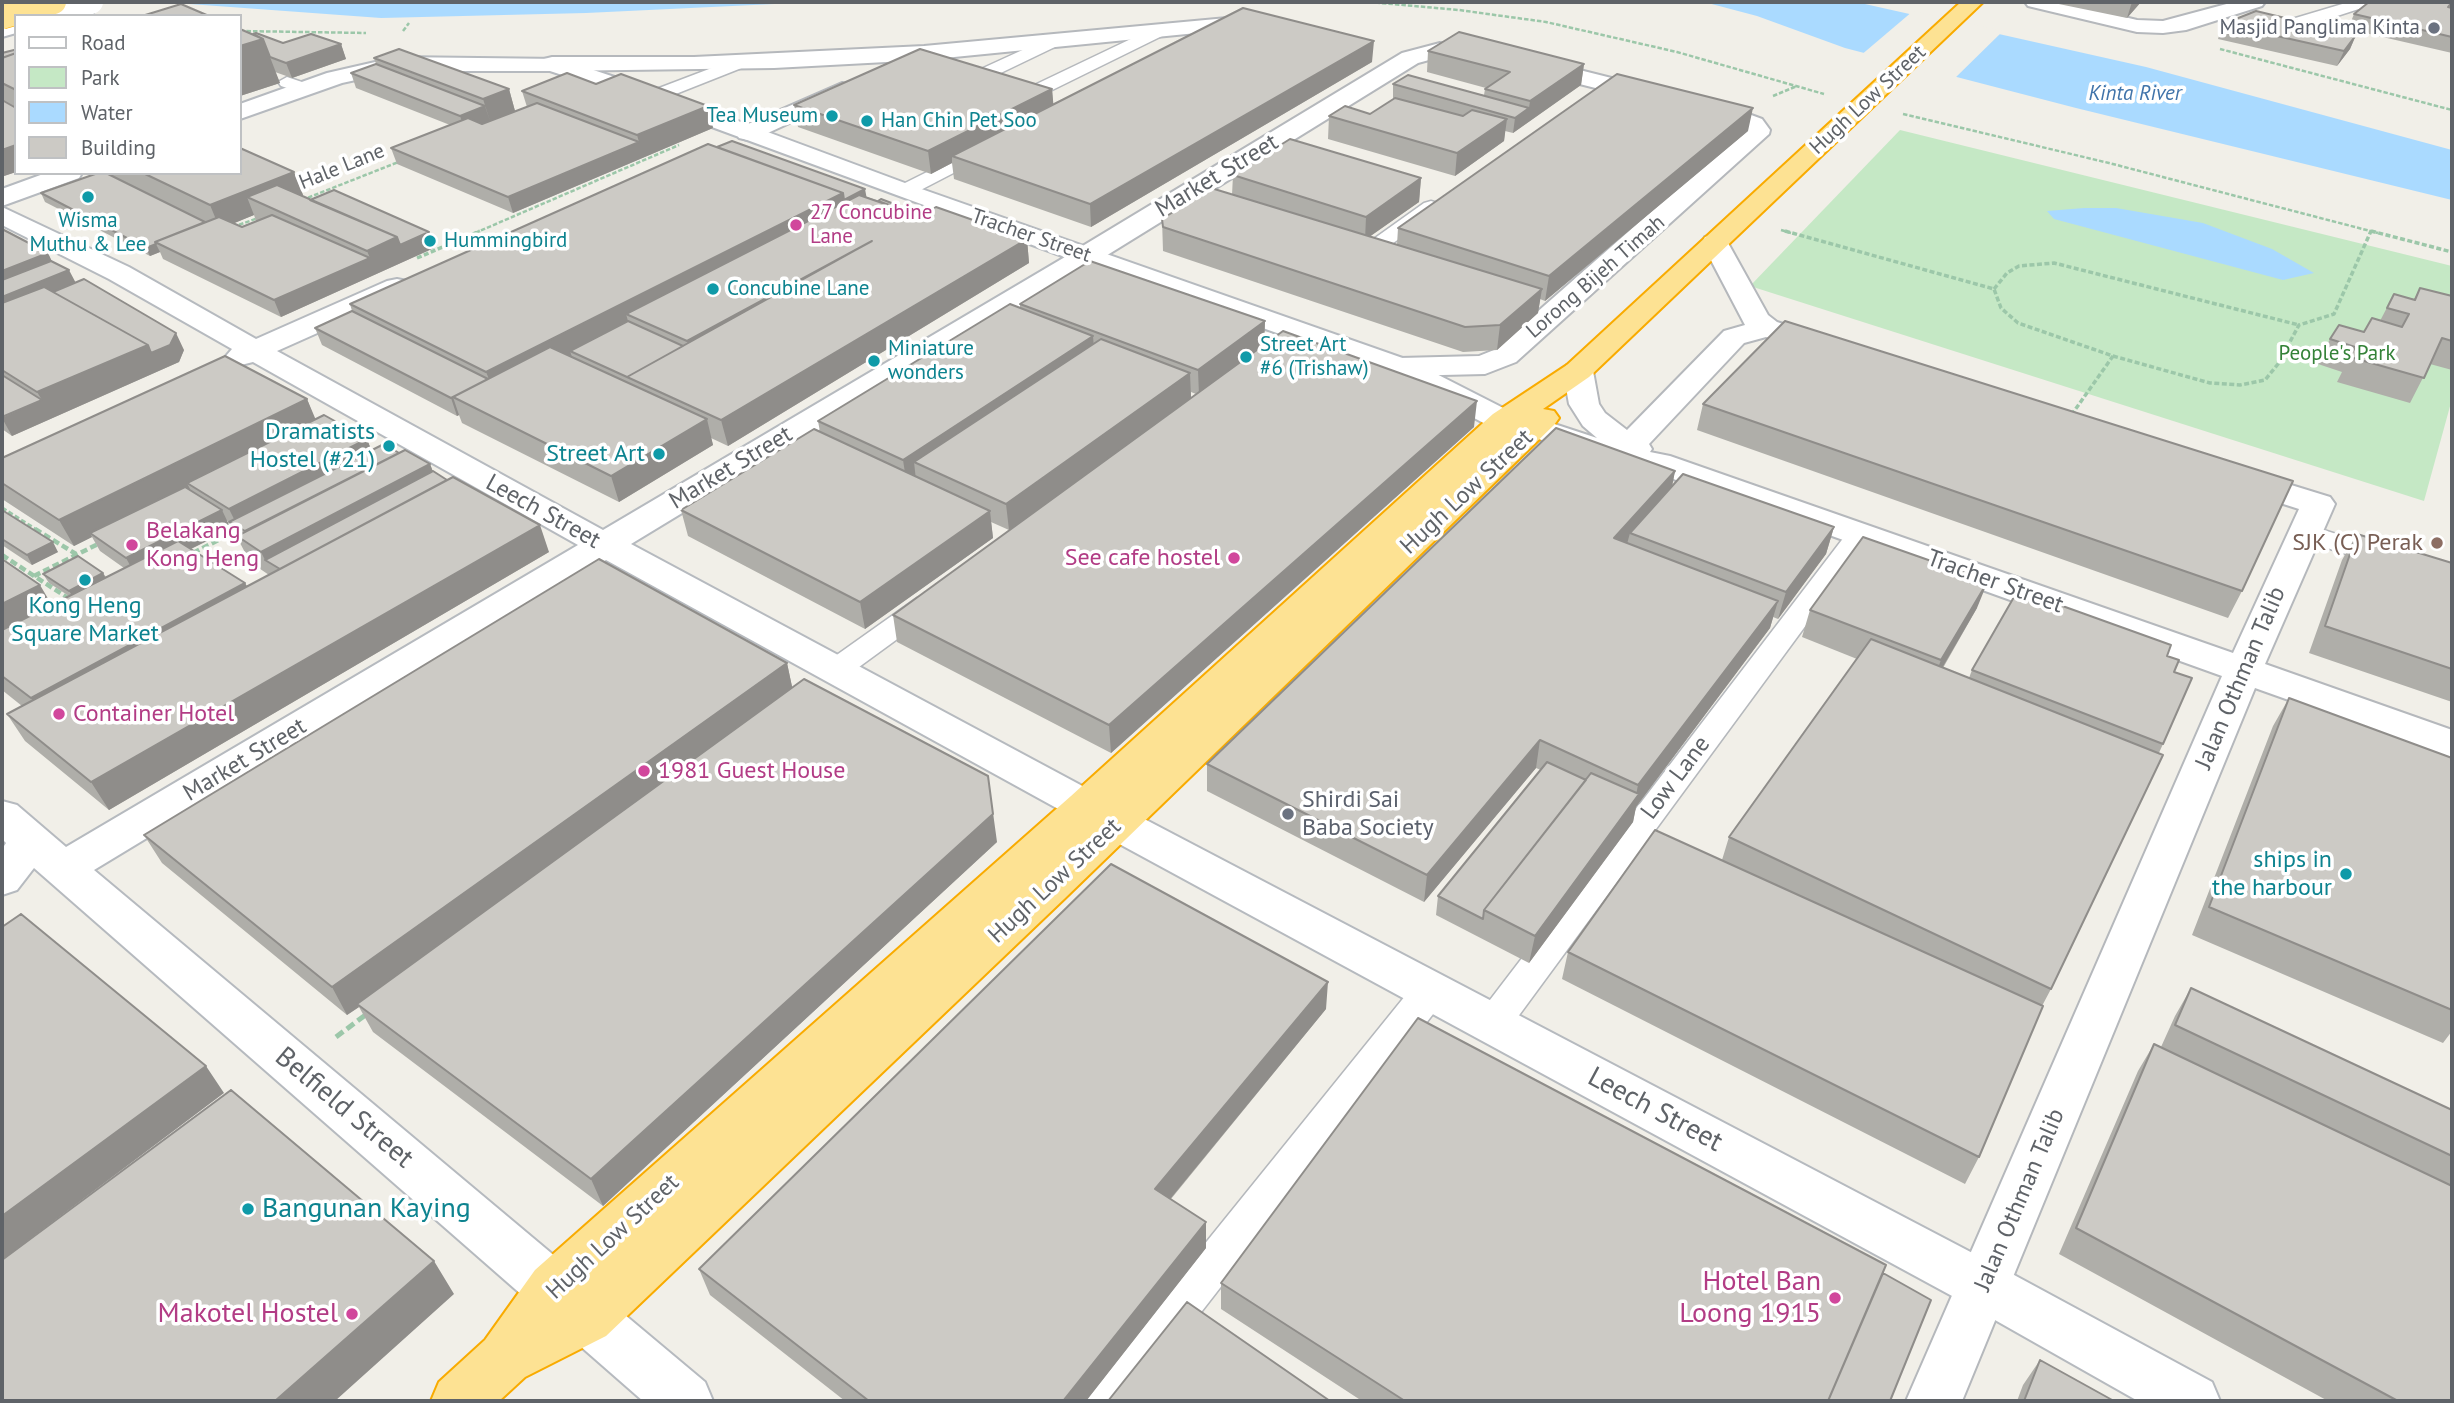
<!DOCTYPE html>
<style>
body{margin:0}
#map{position:relative;width:2454px;height:1403px;overflow:hidden;background:#f1efe8;font-family:"PT Sans",sans-serif}
canvas{display:block}
.frame{position:absolute;inset:0;border:4px solid #5f6368;pointer-events:none}
.legend{position:absolute;left:14px;top:14px;width:228px;height:161px;box-sizing:border-box;background:#fff;border:2px solid #bfc1c3;margin:0;padding:9px 12px;list-style:none;font-size:21px;color:#5f6368}
.legend li{display:flex;align-items:center;gap:14px;height:35px}
.legend b{width:35px;border:2px solid #bfc1c3}
</style>
<div id="map">
<canvas width="2454" height="1403"></canvas>
<div class="frame"></div>
<ul class="legend">
<li><b style="height:9px;background:#fff"></b>Road</li>
<li><b style="height:19px;background:#c5e8c5"></b>Park</li>
<li><b style="height:19px;background:#aadaff"></b>Water</li>
<li><b style="height:19px;background:#cccac5"></b>Building</li>
</ul>
</div>
<script>
const context = document.querySelector('canvas').getContext('2d');
context.lineJoin = 'round';
function paint(path, color) {
  context.fillStyle = color;
  context.fill(path, 'evenodd');
}
function toPath(rows) {
  const path = new Path2D();
  for (const r of rows) {
    path.moveTo(r[0], r[1]);
    for (let i = 2; i < r.length; i += 2) path.lineTo(r[i], r[i + 1]);
  }
  return path;
}
function trace(path, color, width, dash) {
  context.strokeStyle = color;
  context.lineWidth = width;
  context.lineCap = dash ? 'butt' : 'round';
  context.setLineDash(dash || []);
  context.stroke(path);
}
function label(font, color, halo, rows, align = 'center') {
  context.font = font + ' "PT Sans",sans-serif';
  context.lineWidth = 7;
  context.setLineDash([]);
  context.textBaseline = 'middle';
  context.strokeStyle = halo;
  context.fillStyle = color;
  for (const [text, x, y, turn = 0] of rows) {
    context.save();
    context.translate(x, y);
    context.rotate((+turn || 0) * Math.PI / 180);
    context.textAlign = isNaN(turn) ? turn : align;
    if (halo) context.strokeText(text, 0, 0);
    context.fillText(text, 0, 0);
    context.restore();
  }
}
paint(toPath([
 [1900,130,2452,266,2452,399,2424,501,1750,286]
]), '#c5e8c5');
paint(toPath([
 [162,2,816,2,586,13,381,18],
 [1704,2,1856,2,2146,67,2452,150,2452,200,2076,108,1845,48,1757,16],
 [2084,208,2116,208,2203,223,2272,249,2314,273,2283,280,2054,219,2047,211]
]), '#aadaff');
paint(toPath([
 [1913,11,2003,31,1953,80,1860,56]
]), '#f1efe8');
const lane = toPath([
 [2349,2,2373,2,2371,5,2294,30,2288,31,2280,26,2282,22,2349,2],
 [1158,26,1164,27,1166,31,1164,35,1036,98,1024,98,1021,94,1024,90,1158,26],
 [1053,36,1061,41,1059,45,982,82,976,83,967,78,970,74,1053,36],
 [738,58,744,59,747,63,744,67,658,101,646,101,643,97,646,93,738,58],
 [287,77,311,85,314,89,305,94,281,86,278,82,287,77],
 [987,142,994,144,996,148,994,152,911,195,897,195,894,191,897,187,987,142],
 [1431,201,1438,203,1441,207,1438,211,1375,256,1361,256,1358,252,1361,248,1424,203,1431,201],
 [2305,524,2452,571,2452,588,2296,538,2292,532,2296,526,2305,524],
 [1860,526,1869,528,1873,534,1506,1033,1493,1038,1480,1033,1475,1023,1480,1013,1851,528,1860,526],
 [927,595,937,598,941,604,937,610,844,678,834,681,824,678,819,671,824,664,917,598,927,595],
 [1431,976,1444,980,1449,990,1444,1000,1132,1401,1083,1401,1090,1386,1418,980,1431,976]
]);
const street = toPath([
 [2025,2,2061,2,2137,20,2163,21,2234,2,2265,2,2262,6,2186,30,2163,33,2137,32,2028,6,2025,2],
 [1227,18,1266,23,1269,28,1266,33,1258,34,1227,30,924,60,774,68,552,71,544,69,541,64,544,59,552,57,694,57,924,46,1227,18],
 [1440,43,1476,44,1735,109,1762,119,1770,130,1769,134,1516,362,1485,374,1400,376,1389,373,1385,367,1389,361,1400,358,1479,356,1494,350,1745,129,1719,119,1476,58,1440,57,1418,63,1096,262,1086,264,1076,262,1072,256,1076,250,1402,53,1440,43],
 [842,83,850,85,853,90,850,95,757,138,748,140,739,138,736,133,739,128,842,83],
 [1715,235,1725,237,1728,243,1768,315,1777,322,1835,341,1840,347,1835,353,1825,356,1766,337,1744,343,1649,444,1652,449,1650,452,1670,456,2233,653,2299,509,2224,485,2220,478,2224,471,2236,468,2330,497,2335,504,2265,664,2452,730,2452,758,2255,688,1962,1401,1906,1401,2222,676,1651,471,1594,459,1525,434,1520,427,1525,420,1536,418,1597,438,1583,426,1569,404,1563,371,1567,365,1578,362,1589,365,1593,371,1599,404,1605,413,1627,430,1724,331,1745,325,1702,243,1705,237,1715,235]
]);
const secondary = toPath([
 [16,20,16,33,2,37,2,24,16,20],
 [397,57,560,59,660,92,913,186,1411,361,1515,414,1520,421,1515,428,1504,430,1493,428,1389,373,1089,266,631,544,1101,796,1107,806,1103,812,1116,808,1131,812,2003,1269,2212,1382,2220,1401,2138,1401,1965,1303,1101,834,1095,823,1099,817,1086,821,1071,816,606,560,94,870,705,1382,713,1401,643,1401,34,868,17,890,2,895,2,849,6,843,2,839,2,801,17,805,66,847,578,545,253,362,241,365,230,362,226,356,232,349,109,279,2,225,2,207,129,267,256,339,387,281,397,279,407,281,411,287,407,293,277,351,603,530,1065,257,644,102,550,71,397,71,342,83,240,119,240,104,327,73,397,57],
 [46,173,82,173,79,178,2,206,2,189,46,173]
]);
const highway = toPath([
 [1961,2,1983,2,1589,377,1543,409,1554,411,1559,418,1554,425,1064,899,606,1336,525,1377,499,1401,431,1401,439,1382,485,1340,535,1270,1071,796,1493,414,1567,365,1961,2]
]);
trace(lane, '#b5b8bc', 3);
trace(street, '#b5b8bc', 4);
trace(secondary, '#b6babf', 4);
trace(highway, '#f9ab00', 4);
trace(toPath([
 [1369,2,1459,10,1546,22,1677,52,1824,94],
 [240,31,366,33],
 [403,31,409,23],
 [2220,49,2452,110],
 [1773,96,1797,86],
 [1903,114,2109,163,2378,233],
 [302,200,401,161],
 [233,227,258,218],
 [1781,230,1791,233],
 [475,233,679,145],
 [2370,233,2371,230]
]), '#9cc7a9', 2.5, [4.5, 2]);
trace(toPath([
 [1785,231,1994,289,2001,308,2018,323,2113,356,2070,417],
 [2371,231,2452,252],
 [417,258,480,231],
 [1994,289,2007,273,2019,266,2054,263,2299,325],
 [2113,356,2210,383,2240,385,2265,380,2278,364,2299,325,2334,314,2371,231],
 [2,508,38,531]
]), '#9cc7a9', 3.5, [5, 2.5]);
trace(toPath([
 [35,529,76,554],
 [193,553,238,530],
 [2,555,71,600],
 [34,576,102,542]
]), '#9cc7a9', 4.5, [7, 3.5]);
trace(toPath([
 [336,1037,368,1013]
]), '#9cc7a9', 5, [9, 4.5]);
paint(lane, '#fff');
paint(street, '#fff');
paint(secondary, '#fff');
paint(highway, '#fde293');
const secondaryBridge = toPath([
 [52,16,91,2]
]);
const highwayBridge = toPath([
 [2,17,54,2]
]);
trace(secondaryBridge, '#b6babf', 25, []);
trace(highwayBridge, '#f9ab00', 25, []);
trace(secondaryBridge, '#fff', 24);
trace(highwayBridge, '#fde293', 24);
paint(toPath([
 [2049,2,2141,2,2127,18],
 [2452,2,2450,7,2452,8,2452,53,2348,29,2354,14],
 [2223,24,2356,35,2350,49,2337,66,2218,39],
 [240,29,253,34,283,43,341,44,346,59,292,78,275,72,280,83,240,96],
 [16,50,16,172,4,176,2,175,2,53],
 [1428,51,1584,64,1581,85,1513,133,1505,131,1504,141,1455,176,1328,139,1329,116,1370,114,1393,99,1393,84,1484,95,1485,89,1486,88,1427,72],
 [374,58,509,89,515,111,527,107,522,91,596,84,708,106,713,128,513,213,397,164,391,148,450,125,356,88,351,73,376,64],
 [1372,62,1091,227,954,179,952,163,931,174,798,127,794,105,1052,89,1053,104],
 [1748,131,1545,301,1540,299,1538,313,1497,350,1463,352,1163,251,1162,219,1232,195,1233,175,1421,178,1419,202,1370,236,1397,245,1398,228],
 [294,172,303,195,302,196,310,200,429,232,434,248,281,317,163,259,160,252,150,256,45,202,41,193,205,222,113,176,111,173],
 [254,215,256,221,242,227,234,223],
 [867,197,923,215,1027,239,1029,263,728,446,711,438,713,445,619,502,462,423,459,415,457,416,322,345,315,328,352,311,350,304],
 [2,229,48,253,51,261,76,283,184,350,179,362,12,436,2,429],
 [2420,288,2452,296,2452,370,2430,364,2410,403,2337,382,2342,372,2318,364,2330,339,2364,332,2380,321,2394,294,2414,299],
 [1020,304,1265,321,1264,345,1474,427,1111,753,897,642,893,615,1009,530,991,522,993,538,865,629,688,536,681,510,820,432,818,421,1020,308],
 [1191,392,1196,394,1191,398],
 [307,399,315,420,367,439,371,450,399,453,430,464,433,472,549,552,109,810,25,741,7,714,22,706,2,690,2,559,52,605,69,596,49,583,43,574,103,573,106,577,124,568,100,551,92,537,74,546,2,499,2,458],
 [226,520,229,522,250,562,269,575,247,586,245,583,191,549,231,529],
 [1703,404,2242,591,2228,618,1697,430],
 [1675,471,1672,486,1834,527,1826,554,1778,619,1773,617,1770,628,1636,807,1633,822,1529,963,1436,915,1438,896,1541,770,1536,768,1424,902,1207,791,1207,764],
 [2,510,58,552,32,565,2,545],
 [2357,534,2452,563,2452,702,2309,653,2342,560],
 [1977,608,1943,668,1969,678,1972,670,2167,656,2174,672,2163,744,2051,989,2042,1006,1979,1157,1965,1184,1562,979,1568,952,1722,860,1729,837,1857,659,1802,637,1810,610],
 [787,663,792,687,997,842,603,1206,373,1032,359,1007,347,1015,162,863,144,835],
 [2289,698,2452,758,2452,1031,2443,1043,2192,935,2273,726],
 [2191,988,2452,1110,2452,1401,2328,1401,2059,1254,2138,1071,2154,1044,2161,1047,2175,1016],
 [1326,1009,1171,1199,1206,1222,1206,1248,1086,1401,845,1401,710,1295,699,1269],
 [1883,1273,1890,1401,1362,1401,1221,1309,1221,1283],
 [2040,1360,2114,1401,2017,1401,2023,1385]
]), '#afaea9');
paint(toPath([
 [2132,2,2141,2,2127,18],
 [2356,35,2350,49,2337,66,2344,51],
 [263,39,280,83,240,96,240,46],
 [1374,41,1372,62,1091,227,1090,204],
 [341,44,346,59,292,78,286,63],
 [1584,64,1581,85,1513,133,1515,118,1529,108,1530,101],
 [509,89,515,111,490,121,483,99],
 [1052,89,1054,111,952,156,952,163,931,174,928,151],
 [485,106,490,121,465,131,460,116],
 [708,106,713,128,513,213,508,197,639,142,637,135],
 [1753,108,1748,131,1545,301,1549,276],
 [1507,119,1504,141,1455,176,1457,153],
 [16,145,16,172,4,176,2,172,2,150],
 [294,172,303,195,271,208,247,197,254,215,220,229,210,205],
 [1421,178,1419,202,1365,240,1366,217],
 [865,189,868,205,626,314,630,328,570,351,572,357,489,379,486,372,843,193],
 [429,232,434,248,281,317,274,300,370,258,367,251,397,237],
 [1027,239,1029,263,728,446,721,420],
 [872,241,689,348,687,341],
 [156,244,160,252,150,256,146,248],
 [48,253,58,274,69,270,78,287,2,317,2,271],
 [1542,289,1538,313,1497,350,1500,325],
 [1265,321,1264,346,1199,395,1198,370],
 [176,333,184,350,179,362,12,436,2,418,42,400,37,392],
 [1093,336,1095,361,914,462,916,480,907,486,903,460],
 [1190,373,1191,398,1009,530,1006,504],
 [453,397,459,415,457,416,451,398],
 [307,399,318,425,187,483,190,489,95,536,90,533,92,537,74,546,59,520],
 [1477,401,1474,427,1111,753,1109,725],
 [707,419,713,445,619,502,611,476],
 [367,439,374,457,238,527,229,509],
 [430,464,440,490,265,560,274,578,261,552],
 [1675,471,1670,497,1630,533,1627,544,1614,538],
 [222,510,231,529,136,576,126,558],
 [990,511,993,538,865,629,860,602],
 [540,525,549,552,109,810,91,782],
 [1834,527,1826,554,1778,619,1786,592],
 [53,542,58,552,32,565,27,555],
 [103,573,108,583,75,600,69,591],
 [1988,581,1977,608,1931,687,1941,660],
 [245,583,258,610,48,726,31,698],
 [40,585,56,612,2,640,2,604],
 [1778,601,1770,628,1636,807,1633,822,1529,963,1535,936,1635,800,1638,785],
 [787,663,793,691,357,1004,359,1007,347,1015,332,987],
 [1540,740,1536,768,1424,902,1427,875],
 [988,776,997,842,603,1206,591,1179],
 [1328,982,1326,1009,1157,1215,1155,1189],
 [206,1066,224,1093,2,1260,2,1216],
 [1206,1222,1206,1248,1086,1401,1063,1401],
 [434,1261,454,1294,335,1401,275,1401]
]), '#8f8d8a');
const building = toPath([
 [2369,2,2452,2,2448,7,2452,8,2452,37,2354,14,2369,2],
 [181,4,209,16,142,16,181,4],
 [1243,8,1374,41,1090,204,952,156,1243,8],
 [2256,11,2356,35,2344,51,2223,24,2256,11],
 [240,29,263,39,240,46,240,29],
 [1459,32,1584,64,1530,101,1485,89,1510,72,1428,51,1459,32],
 [256,33,283,43,311,34,341,44,286,63,270,57,263,39,253,34,256,33],
 [399,49,509,89,483,99,374,58,399,49],
 [920,49,1052,89,928,151,794,105,920,49],
 [14,50,16,50,16,53,2,58,2,53,14,50],
 [16,53,16,90,2,83,2,58,16,53],
 [376,64,485,106,460,116,351,73,376,64],
 [567,73,596,84,621,74,708,106,637,135,522,91,567,73],
 [1617,74,1753,108,1549,276,1398,228,1617,74],
 [1408,75,1529,108,1515,118,1393,84,1408,75],
 [1395,98,1463,116,1472,110,1507,119,1457,153,1329,116,1345,106,1370,114,1395,98],
 [2,100,16,108,16,145,2,150,2,100],
 [537,103,639,142,508,197,391,148,468,118,482,124,537,103],
 [1290,139,1421,178,1366,217,1233,175,1290,139],
 [732,141,865,189,844,200,843,193,717,147,732,141],
 [708,144,843,193,486,372,350,304,708,144],
 [240,148,294,172,210,205,143,173,240,173,240,148],
 [98,173,106,173,205,222,155,242,156,244,146,248,41,193,98,173],
 [277,185,397,237,367,251,247,197,277,185],
 [1211,188,1542,289,1500,325,1465,327,1163,227,1162,219,1211,188],
 [334,190,429,232,400,245,397,237,310,200,334,190],
 [859,195,920,216,936,207,1027,239,721,420,627,377,872,241,687,341,626,314,859,195],
 [881,199,923,215,920,216,878,201,881,199],
 [272,215,370,258,274,300,155,242,219,217,242,227,272,215],
 [2,229,48,253,2,271,2,229],
 [51,261,69,270,2,297,2,280,51,261],
 [1090,261,1265,321,1198,370,1020,304,1090,261],
 [84,279,176,333,170,345,151,353,148,345,53,292,84,279],
 [44,287,148,345,37,392,2,370,2,303,44,287],
 [2420,288,2452,296,2452,341,2442,338,2424,378,2350,357,2355,347,2330,339,2339,325,2364,332,2372,318,2402,327,2409,314,2387,308,2394,294,2415,300,2420,288],
 [1010,304,1093,336,903,460,818,421,1010,304],
 [352,311,488,379,451,398,315,328,352,311],
 [628,321,683,346,627,377,570,351,628,321],
 [1785,321,2293,481,2242,591,1703,404,1785,321],
 [1283,331,1477,401,1109,725,893,615,1283,331],
 [1101,339,1190,373,1006,504,914,462,1101,339],
 [550,347,707,419,611,476,453,397,550,347],
 [225,356,307,399,59,520,2,483,2,458,225,356],
 [2,375,42,400,2,417,2,375],
 [324,415,367,439,229,509,187,483,324,415],
 [1556,428,1675,471,1614,538,1778,601,1638,785,1540,740,1427,875,1207,764,1556,428],
 [814,429,990,511,860,602,681,510,814,429],
 [384,444,399,453,245,531,229,522,384,444],
 [405,450,430,464,261,552,237,536,405,450],
 [433,471,447,480,280,569,265,560,433,471],
 [1683,474,1834,527,1786,592,1630,533,1683,474],
 [453,477,540,525,91,782,7,714,453,477],
 [185,487,222,510,126,558,90,533,185,487],
 [2,510,53,542,27,555,2,539,2,510],
 [2357,534,2452,563,2452,669,2325,626,2357,534],
 [1863,537,1988,581,1941,660,1810,610,1863,537],
 [178,541,245,583,31,698,2,676,2,630,178,541],
 [78,556,103,573,69,591,43,574,78,556],
 [2,559,40,585,2,604,2,559],
 [599,559,787,663,332,987,144,835,599,559],
 [2018,590,2171,645,2167,656,2179,660,2174,672,2192,678,2163,744,1972,670,2018,590],
 [1871,639,2163,755,2051,989,1729,837,1871,639],
 [804,679,988,776,993,814,591,1179,357,1004,804,679],
 [2289,698,2452,758,2452,1010,2209,907,2289,698],
 [1547,762,1586,780,1484,910,1483,919,1438,896,1547,762],
 [1591,773,1639,794,1535,936,1484,910,1591,773],
 [1655,830,2043,1006,1979,1157,1568,952,1655,830],
 [1111,864,1328,982,1155,1189,1206,1222,1063,1401,869,1401,699,1269,1111,864],
 [21,914,206,1066,2,1216,2,927,21,914],
 [2191,988,2452,1110,2452,1156,2175,1025,2191,988],
 [1418,1018,1886,1265,1828,1401,1405,1401,1221,1283,1418,1018],
 [2154,1044,2452,1186,2452,1401,2398,1401,2076,1228,2154,1044],
 [231,1090,434,1261,275,1401,2,1401,2,1260,231,1090],
 [1883,1273,1931,1300,1890,1401,1828,1401,1883,1273],
 [1187,1302,1330,1401,1108,1401,1187,1302],
 [2040,1360,2114,1401,2024,1401,2040,1360]
]);
paint(building, '#cccac5');
trace(building, '#8f8d8a', 2);
for (const [x, y, r, color] of [
 [2434,28,7,"#6b7280"],
 [832,116,7,"#0f9aa8"],
 [867,121,7,"#0f9aa8"],
 [88,197,7,"#0f9aa8"],
 [796,225,7,"#d1479c"],
 [430,241,7,"#0f9aa8"],
 [713,289,7,"#0f9aa8"],
 [1246,357,7,"#0f9aa8"],
 [874,361,7,"#0f9aa8"],
 [389,446,7,"#0f9aa8"],
 [659,454,7,"#0f9aa8"],
 [2437,543,7,"#8d6e63"],
 [132,545,7,"#d1479c"],
 [1234,558,7,"#d1479c"],
 [85,580,7,"#0f9aa8"],
 [59,714,7,"#d1479c"],
 [644,771,7,"#d1479c"],
 [1288,814,7,"#6b7280"],
 [2346,874,7,"#0f9aa8"],
 [248,1209,7,"#0f9aa8"],
 [1835,1298,7,"#d1479c"],
 [352,1314,7,"#d1479c"]
]) {
  const dot = new Path2D();
  dot.arc(x, y, r, 0, 2 * Math.PI);
  context.fillStyle = color;
  context.fill(dot);
  trace(dot, '#fff', 2.5);
}
label('21px', '#5b616d', '#fff', [
 ["Masjid Panglima Kinta",2420,28]
], 'right');
label('italic 21px', '#4174aa', '#fff', [
 ["Kinta River",2135,94]
]);
label('21px', '#5f6368', '#fff', [
 ["Hugh Low Street",1868,100,-43],
 ["Hale Lane",342,167,-22],
 ["Tracher Street",1031,236,19],
 ["Lorong Bijeh Timah",1596,277,-41]
]);
label('21px', '#0d838f', '#fff', [
 ["Tea Museum",818,116,"right"],
 ["Han Chin Pet Soo",881,121],
 ["Wisma",88,221,"center"],
 ["Muthu & Lee",88,245,"center"],
 ["Hummingbird",444,241],
 ["Concubine Lane",727,289],
 ["Street Art",1260,345],
 ["#6 (Trishaw)",1260,369],
 ["Miniature",888,349],
 ["wonders",888,373]
], 'left');
label('21px', '#b23c85', '#fff', [
 ["27 Concubine",810,213],
 ["Lane",810,237]
], 'left');
label('21px', '#348238', '#fff', [
 ["People's Park",2337,354]
]);
label('24px', '#5f6368', '#fff', [
 ["Market Street",1217,176,-31],
 ["Market Street",731,468,-31],
 ["Hugh Low Street",1467,492,-43],
 ["Leech Street",543,512,29],
 ["Tracher Street",1995,582,20],
 ["Jalan Othman Talib",2241,678,-67],
 ["Market Street",245,760,-31],
 ["Low Lane",1676,778,-53],
 ["Hugh Low Street",1055,881,-43],
 ["Jalan Othman Talib",2020,1200,-67],
 ["Hugh Low Street",613,1237,-43]
]);
label('24px', '#0d838f', '#fff', [
 ["Dramatists",375,432],
 ["Hostel (#21)",375,460],
 ["Street Art",645,454],
 ["Kong Heng",85,606,"center"],
 ["Square Market",85,634,"center"],
 ["ships in",2332,860],
 ["the harbour",2332,888]
], 'right');
label('24px', '#b23c85', '#fff', [
 ["Belakang",146,531],
 ["Kong Heng",146,559],
 ["See cafe hostel",1220,558,"right"],
 ["Container Hotel",73,714],
 ["1981 Guest House",658,771]
], 'left');
label('24px', '#785e54', '#fff', [
 ["SJK (C) Perak",2423,543]
], 'right');
label('24px', '#5b616d', '#fff', [
 ["Shirdi Sai",1302,800],
 ["Baba Society",1302,828]
], 'left');
label('28px', '#5f6368', '#fff', [
 ["Belfield Street",344,1108,40],
 ["Leech Street",1655,1110,28]
]);
label('28px', '#0d838f', '#fff', [
 ["Bangunan Kaying",262,1209]
], 'left');
label('28px', '#b23c85', '#fff', [
 ["Hotel Ban",1821,1282],
 ["Loong 1915",1821,1314],
 ["Makotel Hostel",338,1314]
], 'right');
</script>
